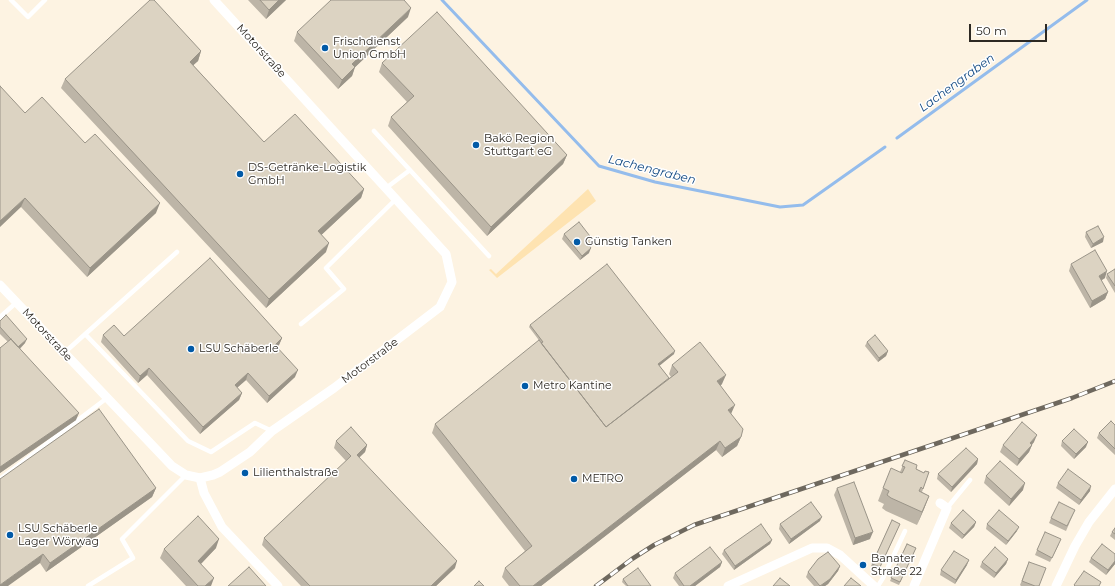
<!DOCTYPE html>
<meta charset="utf-8">
<style>
body{margin:0}
#map{position:relative;width:1115px;height:586px;overflow:hidden;background:#fdf3e2;font-family:Montserrat,sans-serif}
canvas{display:block}
.scale{position:absolute;left:969px;top:24px;width:78px;height:18px;box-sizing:border-box;border:2px solid #2d2923;border-top:0;padding-left:5px;font-size:12px;line-height:14px;white-space:nowrap;color:#2d2923;-webkit-text-stroke:3px #fff;paint-order:stroke}
</style>
<div id="map">
<canvas width="1115" height="586"></canvas>
<div class="scale">50 m</div>
</div>
<script>
const context = document.querySelector('canvas').getContext('2d');
context.lineJoin = 'round';
function paint(path, color) {
  context.fillStyle = color;
  context.fill(path, 'evenodd');
}
function toPath(rows) {
  const path = new Path2D();
  for (const r of rows) {
    path.moveTo(r[0], r[1]);
    for (let i = 2; i < r.length; i += 2) path.lineTo(r[i], r[i + 1]);
  }
  return path;
}
function trace(path, color, width, dash) {
  context.strokeStyle = color;
  context.lineWidth = width;
  context.lineCap = dash ? 'butt' : 'round';
  context.setLineDash(dash || []);
  context.stroke(path);
}
function label(font, color, halo, rows, align = 'center') {
  context.font = font + ' Montserrat,sans-serif';
  context.lineWidth = 3;
  context.setLineDash([]);
  context.textBaseline = 'middle';
  context.strokeStyle = halo;
  context.fillStyle = color;
  for (const [text, x, y, turn = 0] of rows) {
    context.save();
    context.translate(x, y);
    context.rotate((+turn || 0) * Math.PI / 180);
    context.textAlign = isNaN(turn) ? turn : align;
    if (halo) context.strokeText(text, 0, 0);
    context.fillText(text, 0, 0);
    context.restore();
  }
}
paint(toPath([
 [588,189,596,201,497,278,489,270,491,269,496,274]
]), '#fee3b1');
trace(toPath([
 [442,0,599,166,655,182,780,207,803,205,885,147],
 [897,138,1087,0]
]), '#94bcec', 3);
trace(toPath([
 [11,0,28,17,45,0],
 [374,131,489,256],
 [386,188,410,170],
 [0,317,17,302],
 [301,324,344,289,326,268,396,199],
 [85,334,188,441,211,452,255,423,272,431],
 [64,353,177,252],
 [0,479,107,398],
 [947,508,970,480],
 [88,586,133,558,122,539,186,475],
 [878,586,883,578,905,531]
]), '#fff', 4.5);
trace(toPath([
 [0,285,172,466,186,475,200,478,213,475,220,472,250,452,272,431,334,388,440,307,452,282,446,254,214,0],
 [200,478,204,493,222,527,278,586],
 [728,586,812,548,827,548,840,555,874,586],
 [914,586,947,508,940,503],
 [1056,586,1075,546,1089,522,1115,489]
]), '#fff', 9);
const rail = toPath([
 [596,586,632,559,654,545,694,525,1072,398,1115,381]
]);
trace(rail, '#6e685e', 4.5);
trace(rail, '#fff', 3, [9]);
paint(toPath([
 [248,0,286,0,266,19],
 [408,17,355,67,352,76,338,89,294,41,297,32],
 [201,51,198,61,193,65,264,142,364,189,361,198,321,235,326,252,266,308,61,88,65,79],
 [382,63,567,155,563,164,487,236,388,126,391,117,407,102,379,72],
 [25,113,85,143,156,213,87,277,21,207],
 [1086,232,1103,242,1091,248,1085,237],
 [564,234,591,244,589,246,589,253,580,260,562,239],
 [1071,264,1105,278,1101,281,1108,292,1105,299,1090,308,1069,271],
 [1115,269,1115,293,1106,278,1107,274],
 [0,321,25,343,20,349,76,420,0,473,0,348,8,342,0,334],
 [530,325,674,354,659,365,669,378,671,377,669,374,672,365,722,384,720,386,731,414,741,437,737,446,722,457,716,450,541,586,509,586,502,577,505,568,525,551,432,433,435,424,541,343,529,327],
 [103,335,282,338,279,345,277,347,295,377,267,403,246,380,237,388,242,393,239,400,200,434,147,375,138,383,101,342],
 [867,342,888,351,886,356,878,362,865,346],
 [1115,425,1115,455,1097,438,1099,433],
 [336,441,367,445,365,452,359,458,455,568,436,586,301,586,262,545,264,538,346,461,334,448],
 [1062,441,1086,447,1074,459,1061,446],
 [1034,442,1032,445,1029,452,1017,466,1000,452,1003,445],
 [978,459,977,464,951,492,937,479,938,474],
 [905,460,916,469,924,473,929,472,922,492,929,496,924,509,917,525,886,511,882,508,884,504,878,501,883,488,900,472],
 [986,476,1023,490,1009,506,984,483],
 [0,479,156,488,152,497,46,572,40,563],
 [1058,483,1090,491,1079,505,1056,488],
 [837,488,870,539,853,545,834,495],
 [1075,510,1066,531,1049,523,1051,518],
 [892,520,900,524,879,570,871,566],
 [820,521,789,544,779,529,780,524],
 [976,522,974,527,962,539,949,528,951,523],
 [987,524,1017,531,1006,545,986,529],
 [1115,528,1115,540,1110,536,1112,532],
 [772,540,770,544,734,570,722,554,724,550],
 [907,544,916,548,899,585,890,581],
 [1059,544,1050,562,1035,555,1037,550],
 [216,548,201,564,211,586,186,586,160,558,164,549],
 [1115,554,1115,564,1106,575,1089,562,1091,558],
 [1008,559,1006,564,994,578,980,567,982,562],
 [722,562,720,567,695,586,679,586,673,578,675,573],
 [1029,562,1039,586,1021,586,1020,585],
 [967,565,955,584,940,575,941,570],
 [840,566,838,571,828,584,825,586,814,586,806,577,808,572],
 [623,579,651,586,626,586,622,582]
]), '#bdb5a7');
paint(toPath([
 [279,0,286,0,266,19,269,10],
 [411,8,408,17,349,73,352,64],
 [201,51,198,61,187,71,190,62],
 [355,67,352,76,338,89,342,80],
 [567,155,563,164,487,236,491,227],
 [364,189,361,198,315,241,318,231],
 [25,198,21,207,0,227,0,221],
 [160,203,156,213,87,277,90,268],
 [1104,237,1103,242,1091,248,1093,244],
 [593,240,591,244,586,248,588,244],
 [329,243,326,252,266,308,269,299],
 [591,248,589,253,580,260,582,256],
 [1107,271,1105,278,1096,283,1099,276],
 [1108,292,1105,299,1090,308,1092,301],
 [282,338,279,345,272,352,275,345],
 [27,339,25,343,15,353,17,348],
 [675,351,674,354,658,367,658,364],
 [888,351,886,356,878,362,879,358],
 [149,368,147,375,138,383,140,376],
 [298,370,295,377,267,403,269,396],
 [248,373,246,380,232,392,235,385],
 [726,375,722,384,714,391,717,381],
 [242,393,239,400,200,434,203,427],
 [735,405,731,414,728,410],
 [79,413,76,420,0,473,0,467],
 [1037,435,1034,442,1027,450,1030,443],
 [741,437,737,446,722,457,725,448],
 [720,441,716,450,541,586,533,586],
 [1088,442,1086,447,1074,459,1076,454],
 [367,445,365,452,354,462,357,455],
 [1032,445,1029,452,1017,466,1019,459],
 [978,459,977,464,951,492,952,487],
 [1025,483,1023,490,1009,506,1011,499],
 [1091,486,1090,491,1079,505,1081,500],
 [156,488,152,497,46,572,50,563],
 [929,496,924,509,917,525,922,512],
 [822,517,820,521,789,544,791,539],
 [976,522,974,527,962,539,964,535],
 [1019,527,1017,531,1006,545,1008,541],
 [873,532,870,539,853,545,855,538],
 [219,539,216,548,195,570,198,561],
 [772,540,770,544,734,570,735,566],
 [43,554,40,563,8,586,0,586,0,585],
 [1008,559,1006,564,994,578,996,573],
 [969,560,967,565,955,584,956,580],
 [457,561,455,568,436,586,431,586],
 [1115,561,1115,564,1106,575,1108,570],
 [722,562,720,567,695,586,690,586],
 [840,566,838,571,828,584,825,586,821,586],
 [214,578,211,586,205,586]
]), '#9a9488');
const building = toPath([
 [150,0,154,0,201,51,190,62,264,142,295,114,364,189,318,231,329,243,269,299,65,79,150,0],
 [260,0,279,0,269,10,260,0],
 [331,0,404,0,411,8,352,64,355,67,342,80,297,32,331,0],
 [437,12,567,155,491,227,391,117,414,96,382,63,437,12],
 [0,86,25,113,42,97,85,143,95,134,160,203,90,268,25,198,0,221,0,86],
 [579,222,593,240,588,244,591,248,582,256,564,234,579,222],
 [1098,226,1104,237,1093,244,1086,232,1098,226],
 [1095,250,1107,271,1099,276,1108,292,1092,301,1071,264,1095,250],
 [210,258,282,338,275,345,298,370,269,396,248,373,235,385,242,393,203,427,149,368,140,376,103,335,114,325,124,336,210,258],
 [607,264,675,351,658,364,669,378,606,427,541,343,543,342,530,325,607,264],
 [1115,269,1115,286,1107,274,1115,269],
 [6,315,27,339,18,347,0,327,0,321,6,315],
 [875,335,888,351,879,358,867,342,875,335],
 [11,339,79,413,0,467,0,348,11,339],
 [539,340,606,427,678,372,672,365,700,342,726,375,717,381,735,405,728,410,743,429,741,437,725,448,720,441,533,586,520,586,505,568,532,546,435,424,539,340],
 [99,409,156,488,50,563,43,554,0,585,0,479,99,409],
 [1111,421,1115,425,1115,449,1099,433,1111,421],
 [1022,422,1037,435,1030,443,1032,445,1019,459,1003,445,1022,422],
 [351,427,367,445,357,455,457,561,431,586,310,586,264,538,351,456,336,441,351,427],
 [1074,429,1088,442,1076,454,1062,441,1074,429],
 [966,448,978,459,952,487,938,474,966,448],
 [905,460,917,465,916,469,924,473,925,471,929,472,923,489,921,487,919,491,929,496,922,512,891,498,887,495,889,491,883,488,891,468,902,473,905,467,902,466,905,460],
 [1000,461,1025,483,1011,499,986,476,1000,461],
 [1068,469,1091,486,1081,500,1058,483,1068,469],
 [854,482,873,532,855,538,837,488,854,482],
 [811,502,822,517,791,539,780,524,811,502],
 [1059,502,1075,510,1067,526,1051,518,1059,502],
 [963,510,976,522,964,535,951,523,963,510],
 [999,510,1019,527,1008,541,987,524,999,510],
 [198,516,219,539,198,561,214,578,205,586,198,586,164,549,198,516],
 [892,520,900,524,880,567,872,564,892,520],
 [761,524,772,540,735,566,724,550,761,524],
 [1115,528,1115,534,1112,532,1115,528],
 [1045,532,1061,539,1052,558,1037,550,1045,532],
 [907,544,916,548,900,582,891,578,907,544],
 [1102,544,1115,554,1115,561,1108,570,1091,558,1102,544],
 [710,547,722,562,690,586,684,586,675,573,710,547],
 [995,547,1008,559,996,573,982,562,995,547],
 [954,551,969,560,956,580,941,570,954,551],
 [828,552,840,566,830,579,820,586,808,572,818,559,828,552],
 [1029,562,1046,568,1039,586,1035,586,1022,581,1029,562],
 [249,567,266,586,228,586,249,567],
 [638,568,651,586,628,586,623,579,638,568],
 [1084,571,1101,582,1099,586,1075,586,1074,585,1084,571],
 [780,578,790,586,773,586,780,578],
 [851,578,861,586,844,586,851,578],
 [479,581,484,586,474,586,479,581]
]);
paint(building, '#dcd3c2');
trace(building, '#9a9488', 1);
for (const [x, y, r, color] of [
 [325,48,4,"#015aa7"],
 [476,145,4,"#015aa7"],
 [240,174,4,"#015aa7"],
 [577,242,4,"#015aa7"],
 [191,349,4,"#015aa7"],
 [525,386,4,"#015aa7"],
 [245,473,4,"#015aa7"],
 [574,479,4,"#015aa7"],
 [10,535,4,"#015aa7"],
 [863,565,4,"#015aa7"]
]) {
  const dot = new Path2D();
  dot.arc(x, y, r, 0, 2 * Math.PI);
  context.fillStyle = color;
  context.fill(dot);
  trace(dot, '#fff', 1.5);
}
label('11px', '#2d2923', '#fff', [
 ["Frischdienst",333,42],
 ["Union GmbH",333,55],
 ["Bakö Region",484,139],
 ["Stuttgart eG",484,152],
 ["DS-Getränke-Logistik",248,168],
 ["GmbH",248,181],
 ["Günstig Tanken",585,242],
 ["LSU Schäberle",199,349],
 ["Metro Kantine",533,386],
 ["Lilienthalstraße",253,473],
 ["METRO",582,479],
 ["LSU Schäberle",18,529],
 ["Lager Wörwag",18,542],
 ["Banater",871,559],
 ["Straße 22",871,572]
], 'left');
label('11px', '#2d2923', '#fff', [
 ["Motorstraße",261,51,48],
 ["Motorstraße",47,335,47],
 ["Motorstraße",370,361,-37]
]);
label('italic 12px', '#124982', '#fff', [
 ["Lachengraben",957,83,-36],
 ["Lachengraben",652,170,14]
]);
</script>
